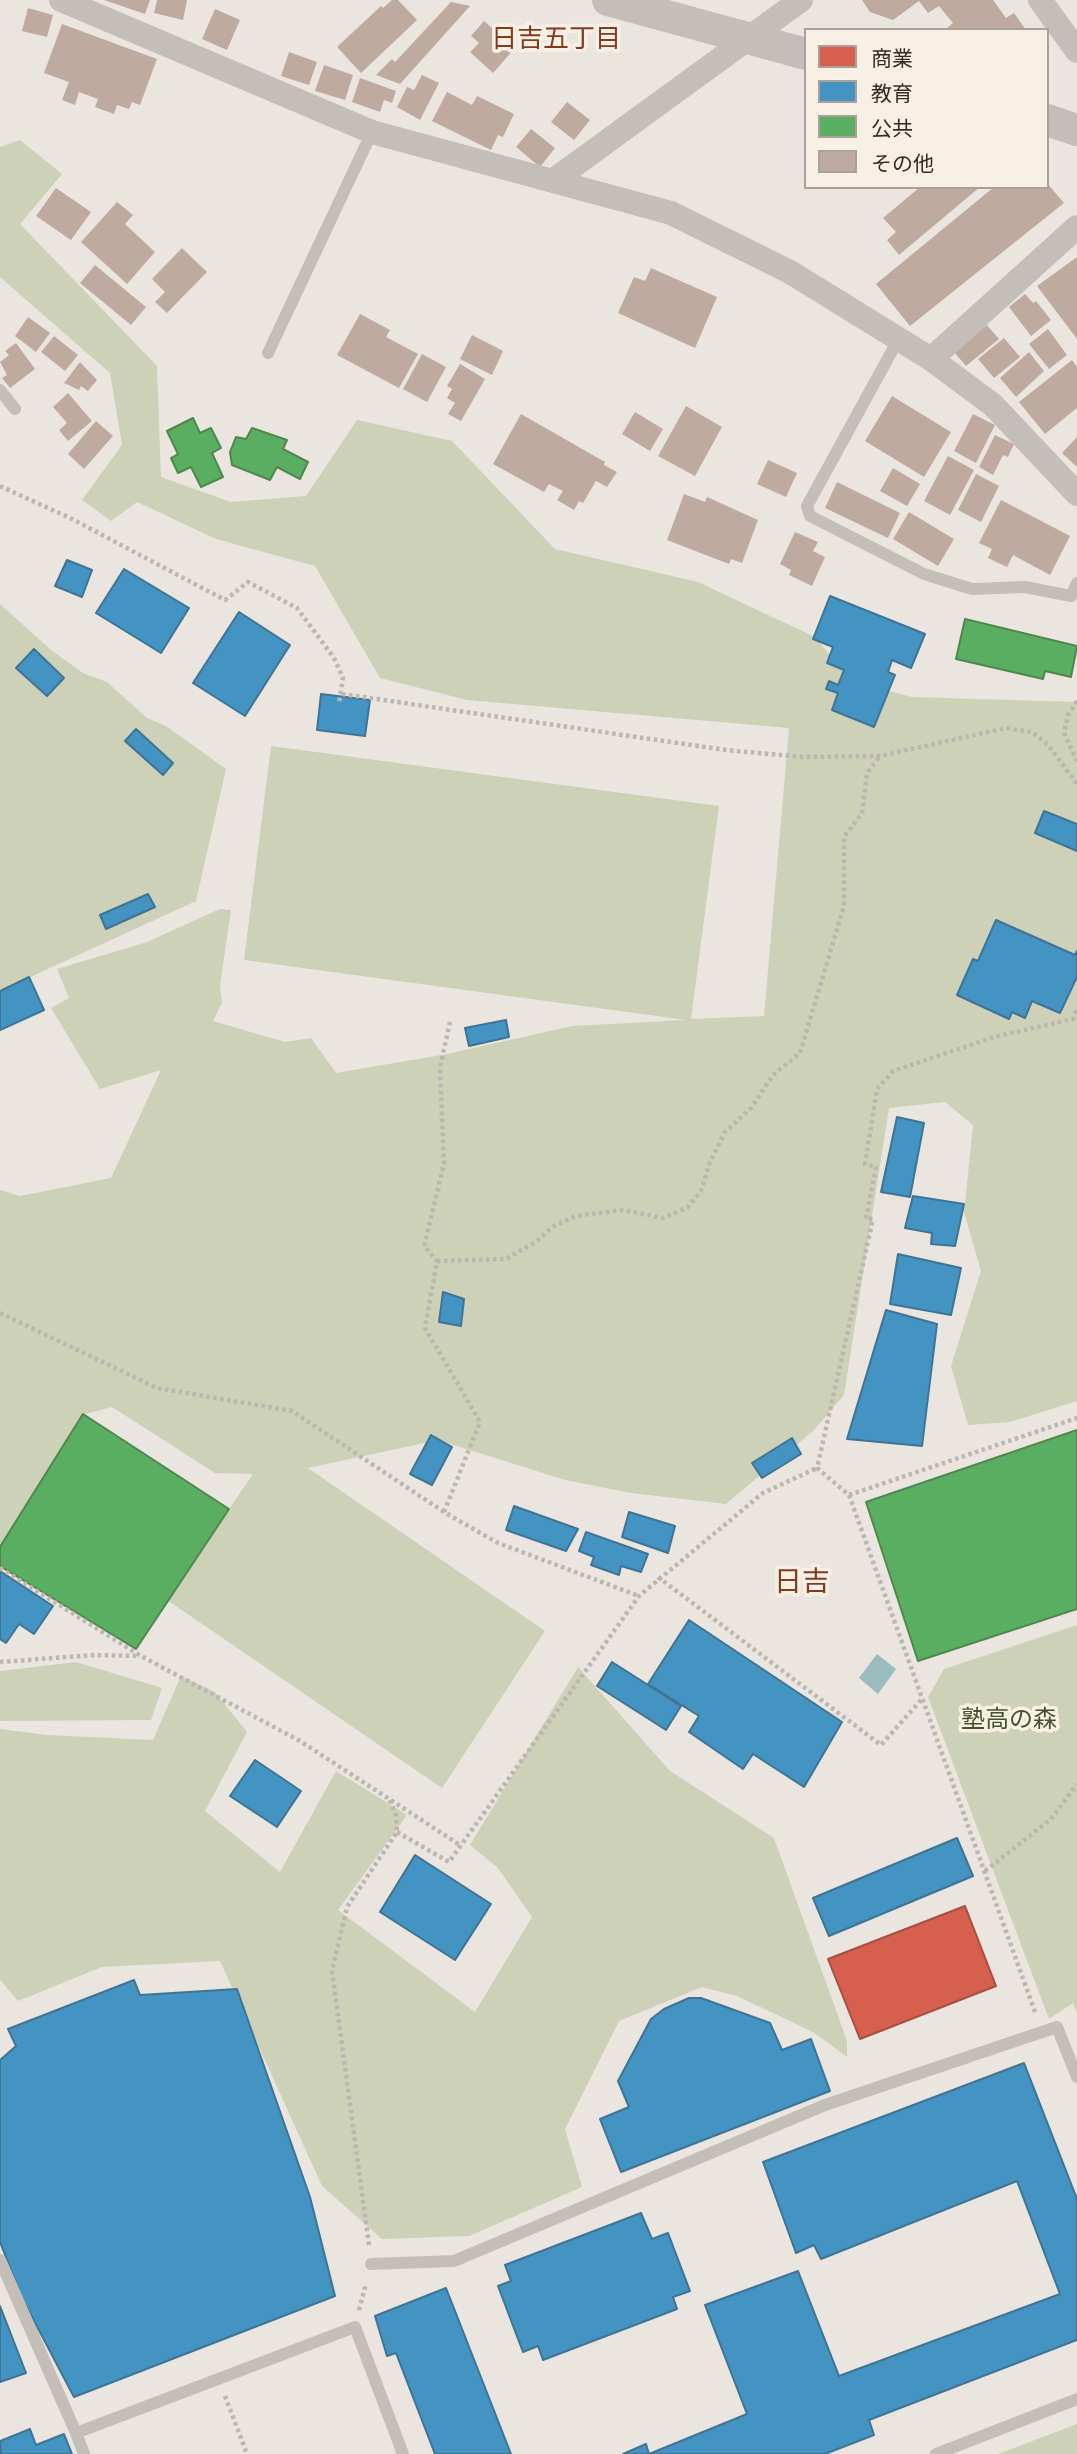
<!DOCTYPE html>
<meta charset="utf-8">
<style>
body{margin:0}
#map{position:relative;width:1077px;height:2454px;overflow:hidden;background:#ebe5df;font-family:"Public Sans","Noto Sans JP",sans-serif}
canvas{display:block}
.legend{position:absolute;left:804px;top:28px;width:245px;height:161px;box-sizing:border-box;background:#f9f0e5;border:2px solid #aba199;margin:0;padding:9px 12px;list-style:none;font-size:21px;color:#352b26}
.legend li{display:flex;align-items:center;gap:14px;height:35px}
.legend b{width:35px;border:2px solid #aba199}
</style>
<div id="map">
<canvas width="1077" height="2454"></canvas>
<ul class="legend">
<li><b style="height:19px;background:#d6604d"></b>商業</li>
<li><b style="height:19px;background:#4393c3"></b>教育</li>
<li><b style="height:19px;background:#5aae61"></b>公共</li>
<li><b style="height:19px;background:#bfaaa0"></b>その他</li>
</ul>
</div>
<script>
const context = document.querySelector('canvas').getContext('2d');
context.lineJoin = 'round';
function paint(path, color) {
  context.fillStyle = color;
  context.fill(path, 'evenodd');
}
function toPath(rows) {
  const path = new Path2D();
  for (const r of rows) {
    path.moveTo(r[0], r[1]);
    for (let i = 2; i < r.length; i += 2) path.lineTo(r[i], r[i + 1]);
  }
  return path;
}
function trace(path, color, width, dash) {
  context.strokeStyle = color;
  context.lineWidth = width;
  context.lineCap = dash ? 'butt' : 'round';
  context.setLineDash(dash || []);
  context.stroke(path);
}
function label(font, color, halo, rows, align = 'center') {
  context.font = font + ' "Public Sans","Noto Sans JP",sans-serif';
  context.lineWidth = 7;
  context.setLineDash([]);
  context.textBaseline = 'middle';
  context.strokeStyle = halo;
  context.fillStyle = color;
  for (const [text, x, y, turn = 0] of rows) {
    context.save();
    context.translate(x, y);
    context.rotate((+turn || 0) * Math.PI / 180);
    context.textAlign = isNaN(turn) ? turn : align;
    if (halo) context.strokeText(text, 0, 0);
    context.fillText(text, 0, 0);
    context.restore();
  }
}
paint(toPath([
 [20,140,62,174,20,224,157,366,161,477,231,502,306,496,357,420,452,441,555,549,698,582,815,637,851,681,912,697,1077,702,1077,1401,1010,1422,968,1425,951,1366,981,1271,964,1212,973,1125,945,1102,889,1108,844,1395,814,1430,726,1504,631,1493,565,1480,438,1440,308,1468,545,1631,442,1788,167,1600,253,1474,215,1473,112,1407,82,1415,0,1547,0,1190,20,1196,111,1178,161,1070,100,1089,51,1008,69,998,57,969,147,942,220,909,231,910,220,986,222,1003,213,1021,285,1042,311,1038,336,1073,447,1054,572,1026,686,1020,244,960,271,746,719,806,691,1019,764,1016,789,728,467,700,380,678,315,566,216,539,137,502,111,521,82,500,122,445,110,373,0,277,0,147],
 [0,604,51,650,83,673,107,682,147,718,166,726,226,769,196,901,0,991],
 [1077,1625,1077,2013,1073,2003,1049,2019,928,1697,944,1669],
 [76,1662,162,1688,151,1720,0,1721,0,1671],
 [578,1667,670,1771,774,1838,847,2041,847,2057,813,2032,737,1996,702,1987,619,2021,565,2129,582,2187,469,2236,382,2239,322,2186,220,1961,102,1967,18,2001,0,1980,0,1729,47,1735,153,1740,181,1676,215,1692,247,1732,205,1811,280,1872,336,1771,407,1815,338,1910,475,2012,532,1917,498,1868,470,1845],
 [1077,2424,1077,2454,998,2454]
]), '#ccd1b8');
paint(toPath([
 [877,1654,896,1669,878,1694,859,1678]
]), '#9abcbd');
const shops = toPath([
 [965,1906,996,1986,860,2039,828,1959,965,1906]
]);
paint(shops, '#d6604d');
trace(shops, '#a65041', 2);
const schools = toPath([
 [67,560,92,570,82,597,55,586,67,560],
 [124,569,189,608,161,653,96,613,124,569],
 [830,596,925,634,911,668,892,660,888,672,895,675,874,727,832,710,838,693,826,689,829,681,838,685,844,670,827,663,833,647,813,639,830,596],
 [239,612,290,645,245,716,193,683,239,612],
 [34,649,64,678,47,696,16,668,34,649],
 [321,694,370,700,365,736,317,730,321,694],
 [136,729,173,763,163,775,125,741,136,729],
 [1044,811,1077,824,1077,851,1035,833,1044,811],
 [148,894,155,907,106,929,100,915,148,894],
 [996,920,1075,955,1077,951,1077,977,1060,1013,1032,1001,1025,1018,1012,1012,1009,1019,957,995,973,959,978,961,996,920],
 [29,977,44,1010,0,1030,0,991,29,977],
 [506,1020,509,1037,469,1046,465,1028,506,1020],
 [897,1117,924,1123,910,1197,881,1192,897,1117],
 [913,1196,964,1204,955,1246,931,1244,932,1233,905,1228,913,1196],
 [898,1254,961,1268,951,1315,890,1304,898,1254],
 [443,1292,464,1299,461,1326,439,1322,443,1292],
 [886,1310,937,1324,922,1446,847,1439,886,1310],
 [431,1435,452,1447,432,1485,410,1474,431,1435],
 [792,1438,801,1454,762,1478,752,1463,792,1438],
 [514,1506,578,1529,566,1551,506,1530,514,1506],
 [629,1512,675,1526,668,1553,622,1537,629,1512],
 [586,1532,648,1554,641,1572,621,1566,619,1575,591,1565,594,1557,579,1551,586,1532],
 [0,1571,53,1606,34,1634,19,1624,6,1643,0,1639,0,1571],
 [689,1620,842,1722,804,1787,753,1754,743,1769,689,1732,699,1716,648,1684,689,1620],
 [612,1662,681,1706,666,1730,597,1686,612,1662],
 [255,1760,301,1791,277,1827,230,1796,255,1760],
 [957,1838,973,1876,829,1936,813,1898,957,1838],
 [415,1855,491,1904,455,1960,380,1912,415,1855],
 [134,1980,140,1995,237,1989,310,2197,335,2296,74,2397,22,2298,0,2242,0,2060,16,2046,8,2029,134,1980],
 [689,1998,701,1998,770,2023,782,2050,811,2039,830,2091,621,2172,600,2119,629,2107,618,2081,651,2019,664,2009,689,1998],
 [1024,2063,1077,2199,1077,2340,869,2420,874,2435,825,2454,623,2454,646,2444,649,2454,747,2414,705,2305,798,2271,839,2376,1060,2294,1017,2181,821,2259,814,2245,796,2253,763,2162,1024,2063],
 [641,2213,652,2239,668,2233,690,2291,673,2297,677,2309,543,2360,538,2346,523,2352,498,2286,511,2281,505,2265,641,2213],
 [446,2288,511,2454,435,2454,396,2353,387,2356,375,2316,446,2288],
 [0,2306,26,2373,0,2382,0,2306],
 [30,2429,36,2445,64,2434,72,2454,1,2454,0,2441,30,2429]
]);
paint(schools, '#4393c3');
trace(schools, '#3f7494', 2);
const public = toPath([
 [193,418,200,433,211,428,221,448,212,453,223,477,201,487,191,467,178,473,171,458,178,454,167,431,193,418],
 [252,428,287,440,283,449,308,462,300,479,277,467,270,480,232,465,230,452,236,437,246,439,252,428],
 [965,619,1077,646,1071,677,1045,671,1043,679,956,659,965,619],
 [83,1414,229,1509,136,1649,0,1566,0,1547,83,1414],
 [1077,1430,1077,1609,918,1661,866,1502,1077,1430]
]);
paint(public, '#5aae61');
trace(public, '#4f874f', 2);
paint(toPath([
 [104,0,150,0,145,14],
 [157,0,187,0,183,20,154,13],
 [392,0,398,0,417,20,361,73,337,47,381,6,383,8],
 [862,0,993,0,1006,18,1014,13,1026,30,945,30,953,23,939,6,928,13,919,1,893,20,870,12],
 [451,2,470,6,400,84,376,75,392,59,395,62],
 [28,8,53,15,47,37,22,31],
 [215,9,240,20,227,50,202,39],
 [484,21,515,48,493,73,470,52,479,43,471,36],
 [62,24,157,59,140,105,132,102,129,109,117,105,114,114,95,107,98,99,79,92,75,105,62,100,69,82,44,73],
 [289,52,317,62,309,85,281,76],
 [324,65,353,75,345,100,315,91],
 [422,75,439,83,420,120,397,107,407,87,414,90],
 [360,78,396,91,392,103,384,100,380,112,352,102],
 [447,92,472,105,477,96,514,114,503,137,498,135,491,150,432,121],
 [567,102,590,120,574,140,551,122],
 [531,129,555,148,540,167,516,147],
 [1047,183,1064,203,910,326,876,284,994,187,1047,187],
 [920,187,980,187,899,255,887,240,896,232,883,218],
 [56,188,91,212,71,240,36,216],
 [117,202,133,215,125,224,155,252,127,284,81,242],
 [182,248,207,272,167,313,155,302,165,292,152,279],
 [1077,257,1077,339,1037,286],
 [95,265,146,307,131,325,80,283],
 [651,268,717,297,695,348,618,313,634,277,645,281],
 [1025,294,1033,303,1036,301,1051,320,1031,336,1009,307],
 [360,314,390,330,386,337,418,354,399,388,337,355],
 [28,317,50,333,36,352,15,336],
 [987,325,999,339,966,366,954,352],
 [1048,329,1067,355,1049,369,1029,344],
 [472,335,503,351,492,375,460,359],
 [54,336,78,355,65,371,41,352],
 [1004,338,1020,357,994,378,978,359],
 [16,343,35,369,10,388,2,378,7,375,0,362,9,355,5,351],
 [1029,352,1044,371,1016,397,1000,378],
 [422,354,446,367,427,402,403,389],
 [1072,360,1077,367,1077,408,1045,434,1019,402],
 [80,362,97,380,88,391,81,386,79,390,64,383],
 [460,364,485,379,461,421,448,414,455,403,447,398,452,389,447,386],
 [68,393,92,421,68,441,59,430,67,423,53,407],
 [892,396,951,432,924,477,865,441],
 [686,406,722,427,695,476,658,456],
 [635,412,663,429,650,451,622,434],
 [521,414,605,462,604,465,617,472,607,487,596,481,583,503,579,501,574,510,557,500,563,491,549,484,544,492,493,464],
 [973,414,995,425,976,463,954,451],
 [96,421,113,436,84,469,68,454],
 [995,435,1014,444,1008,457,1003,455,993,475,979,467],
 [1077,437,1077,467,1062,453],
 [948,456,974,470,950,515,924,501],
 [768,460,797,473,786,497,757,484],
 [893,468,920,484,907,506,880,491],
 [976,474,999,486,981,522,958,510],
 [837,482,900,513,888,538,825,508],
 [684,494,705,502,707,497,758,520,742,563,731,559,729,564,667,540],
 [1001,500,1070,536,1050,575,1013,555,1007,567,988,558,992,549,979,543],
 [909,512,954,539,938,566,893,539],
 [795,532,818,542,813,551,825,557,812,586,789,575,791,570,780,564]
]), '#bfaaa0');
trace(toPath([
 [0,486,72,519,225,600,248,582,297,608,334,658,343,678,339,703],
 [342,694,726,750,802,757,880,756,1006,728,1032,732,1048,745,1077,784],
 [1077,701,1068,715,1064,733,1077,761],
 [437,1261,506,1259,537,1241,552,1227,576,1216,623,1210,663,1218,688,1207,701,1191,710,1162,725,1132,751,1108,773,1075,800,1053,844,906,844,837,862,813,867,773,880,756],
 [0,1313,157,1388,292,1411,444,1512,498,1543,639,1596],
 [849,1495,1077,1418],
 [444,1512,480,1422,425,1328,437,1261,424,1246,444,1164,440,1068,450,1022],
 [0,1568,141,1656,300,1741,460,1845],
 [658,1577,881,1745,921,1700],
 [0,1662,93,1655,140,1656],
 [397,1832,449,1862,639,1596,763,1493,817,1468],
 [985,1871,1051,1819,1077,1784],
 [1035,2012,849,1495,817,1468,873,1219,866,1219,876,1167,865,1164,877,1089,893,1071,994,1037,1073,1019,1077,1008],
 [369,2245,332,1971,347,1907,397,1832,396,1815,389,1798],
 [359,2310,366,2284],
 [225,2396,247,2454]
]), '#bdb6b0', 4.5, [3.5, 3.5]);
trace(toPath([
 [898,340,807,506,810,516,924,574,972,589,1025,587,1071,596,1077,583],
 [268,353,372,132],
 [0,390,15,409],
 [0,2260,76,2433],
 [371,2264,454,2261,825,2105,1057,2027,1077,2077],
 [84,2454,76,2433,355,2327,403,2454],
 [936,2454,1077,2399]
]), '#c4beb8', 12);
trace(toPath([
 [61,0,372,132,671,213,790,272,931,359,993,405,1077,494],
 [1040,0,1077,51],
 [554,180,801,0],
 [931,359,1077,227]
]), '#c4beb8', 24);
trace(toPath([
 [608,0,806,54],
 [1047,120,1077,130]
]), '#c4beb8', 32);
label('24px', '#43532a', '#f9f0e5', [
 ["塾高の森",1009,1720]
]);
label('26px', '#843a1f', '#f9f0e5', [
 ["日吉五丁目",556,39]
]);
label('28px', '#843a1f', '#f9f0e5', [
 ["日吉",802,1582]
]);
</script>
